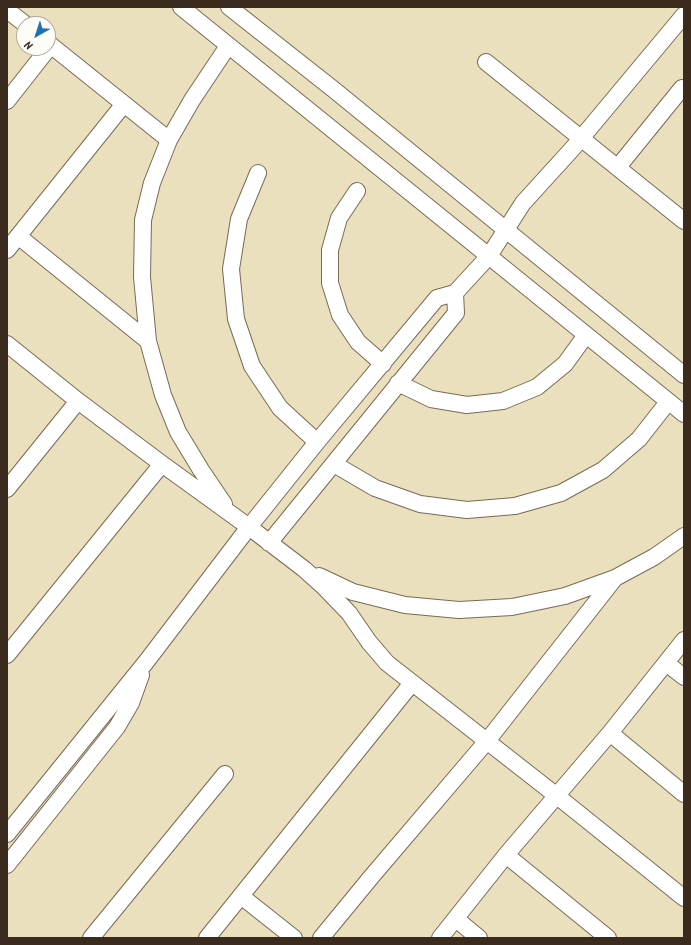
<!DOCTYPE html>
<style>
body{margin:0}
#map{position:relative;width:691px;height:945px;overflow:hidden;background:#ebe0bd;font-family:Kalam,sans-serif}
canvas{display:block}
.frame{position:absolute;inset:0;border:8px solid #3b2a1e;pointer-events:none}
.north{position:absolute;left:16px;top:16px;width:40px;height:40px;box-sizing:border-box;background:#fdfcf7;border:1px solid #afa8a0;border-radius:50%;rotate:219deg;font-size:11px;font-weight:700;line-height:16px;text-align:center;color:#3b2a1e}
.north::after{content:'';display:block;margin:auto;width:14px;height:18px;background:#1f6fb2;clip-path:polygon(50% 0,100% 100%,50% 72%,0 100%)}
</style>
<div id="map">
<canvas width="691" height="945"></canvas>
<div class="frame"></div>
<div class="north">N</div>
</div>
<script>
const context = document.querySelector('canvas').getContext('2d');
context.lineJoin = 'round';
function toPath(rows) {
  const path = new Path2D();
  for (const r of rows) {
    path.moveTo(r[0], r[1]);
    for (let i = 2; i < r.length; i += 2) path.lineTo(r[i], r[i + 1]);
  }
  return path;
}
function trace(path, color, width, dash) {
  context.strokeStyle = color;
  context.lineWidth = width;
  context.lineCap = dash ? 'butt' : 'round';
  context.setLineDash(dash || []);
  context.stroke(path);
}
const street = toPath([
 [181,7,684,414],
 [229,7,333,89,684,375],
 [7,10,25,24],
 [48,43,169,140],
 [486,62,684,221],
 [7,101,51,45],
 [618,167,682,88,684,90],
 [258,173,239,219,231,269,236,319,252,366,280,408,317,442],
 [357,191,339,218,330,250,330,283,340,315,358,342,383,364],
 [18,236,148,341],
 [7,250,124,104],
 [7,344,78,401,162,464,249,527,304,569,323,586,349,613,369,642,387,663,557,796,684,898],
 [398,383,431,399,467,405,503,401,537,387,565,364,586,335],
 [334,464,375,488,420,504,467,510,515,506,561,493,603,470,639,439,668,402],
 [7,489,78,401],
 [224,504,201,470,178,432,163,395,148,341,142,277,143,220,152,183,169,140,192,100,228,46],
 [269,543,456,313,455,293],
 [319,576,353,592,405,605,459,610,512,607,565,596,615,578,654,557,684,536],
 [7,655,162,464],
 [666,663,684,677],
 [610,733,684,794],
 [7,834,146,662,249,527,317,442,437,298,455,293,489,256,523,203,573,148,684,15],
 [506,855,608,938],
 [7,865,117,727,131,703,141,675],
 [241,896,294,938],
 [456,919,479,938],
 [91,938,225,774],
 [207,938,412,683],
 [321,938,372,876,487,741,615,578],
 [440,938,506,855,610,733,684,640]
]);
trace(street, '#796a56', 18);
trace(street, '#fff', 16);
</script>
